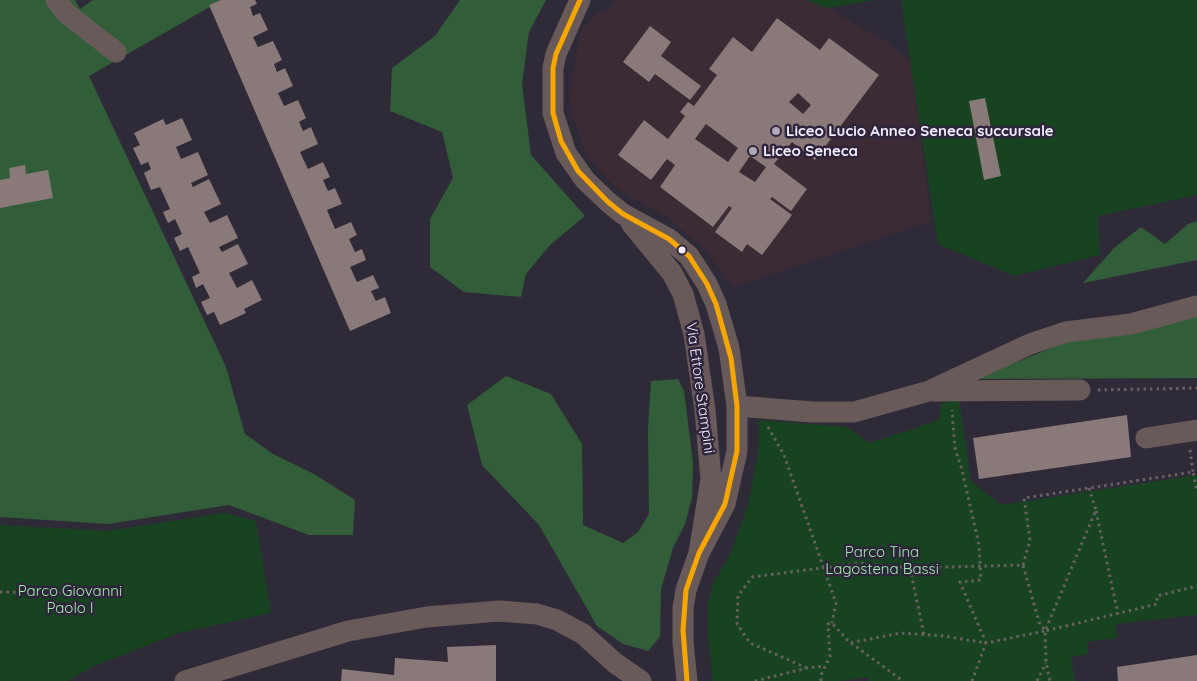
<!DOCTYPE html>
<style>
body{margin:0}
canvas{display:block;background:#2f2a37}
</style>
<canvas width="1197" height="681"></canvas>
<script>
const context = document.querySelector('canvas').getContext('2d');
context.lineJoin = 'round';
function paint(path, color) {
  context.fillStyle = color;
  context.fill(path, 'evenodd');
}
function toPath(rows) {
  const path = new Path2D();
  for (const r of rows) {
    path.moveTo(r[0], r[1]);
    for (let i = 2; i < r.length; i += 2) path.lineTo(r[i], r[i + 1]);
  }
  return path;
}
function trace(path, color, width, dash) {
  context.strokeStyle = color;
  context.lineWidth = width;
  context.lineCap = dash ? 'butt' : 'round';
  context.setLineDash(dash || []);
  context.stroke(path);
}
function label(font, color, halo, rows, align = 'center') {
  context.font = font + ' Quicksand,sans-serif';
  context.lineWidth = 5;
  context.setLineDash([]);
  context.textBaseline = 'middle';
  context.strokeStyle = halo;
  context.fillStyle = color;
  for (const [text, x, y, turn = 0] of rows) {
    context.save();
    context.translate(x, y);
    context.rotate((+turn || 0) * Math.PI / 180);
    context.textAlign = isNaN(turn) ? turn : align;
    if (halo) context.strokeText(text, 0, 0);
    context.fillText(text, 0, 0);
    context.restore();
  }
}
paint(toPath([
 [616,0,806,0,827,8,887,42,911,63,931,221,733,287,709,254,669,218,619,190,589,159,572,116,570,92,575,63,581,30,598,12,609,11]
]), '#3b2b34');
paint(toPath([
 [806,0,876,0,827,8],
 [901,0,1197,0,1197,195,1098,216,1100,255,1014,276,938,244],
 [959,398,971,481,1001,505,1197,475,1197,615,1116,624,1117,638,1087,642,1088,654,1071,657,1075,681,868,681,868,677,841,681,713,681,708,635,708,604,714,582,729,557,747,509,758,454,759,420,847,427,869,443,939,420,941,404],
 [225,513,256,521,271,613,179,633,94,666,67,681,0,681,0,525,107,531]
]), '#174321');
paint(toPath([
 [0,0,75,0,80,9,93,0,222,0,89,76,226,367,245,434,273,454,314,474,355,500,353,535,309,535,229,505,108,524,0,517],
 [460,0,546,0,529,32,522,84,531,155,585,216,550,245,526,274,521,297,464,292,430,267,430,219,453,178,442,132,390,111,392,68,435,36],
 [1197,221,1197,260,1083,283,1115,247,1141,227,1165,244,1188,224],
 [1197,310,1197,378,974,379,1069,341],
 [506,376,551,394,582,444,583,525,623,543,638,532,649,514,648,429,651,381,678,379,684,391,693,463,692,498,685,524,673,548,661,589,660,637,648,651,623,644,597,626,539,525,482,465,467,405]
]), '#325d39');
paint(toPath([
 [221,0,255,0,257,4,250,7,253,16,260,13,268,30,253,37,258,47,273,41,282,60,274,64,277,72,285,68,293,86,278,93,284,106,298,100,306,118,299,122,303,131,311,127,318,144,300,152,308,169,323,162,330,177,323,180,328,191,335,188,342,204,327,210,335,229,351,222,357,235,349,239,355,252,362,249,366,260,350,267,357,282,373,275,379,288,371,291,376,301,385,297,391,313,350,331,209,5],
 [777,18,820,50,829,38,879,75,815,160,792,142,774,164,807,189,791,211,772,197,770,199,792,215,762,255,747,244,742,252,715,232,732,208,729,206,713,227,660,187,675,165,667,159,651,180,618,155,644,120,668,139,685,116,680,112,688,102,694,106,717,75,709,69,733,37,752,52],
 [798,93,811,105,803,114,789,102],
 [706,124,738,148,728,162,695,139],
 [750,156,766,167,755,182,739,172],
 [650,26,671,42,661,56,701,86,690,100,655,74,649,82,623,62],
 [985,98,1001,176,984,180,969,101],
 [182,118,192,140,176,147,181,159,198,152,208,175,191,183,193,187,209,179,221,204,204,212,210,223,227,215,238,238,219,247,222,252,238,244,248,264,229,273,237,288,252,280,262,300,244,309,246,313,220,325,214,312,207,315,201,302,210,298,203,284,196,288,192,277,200,273,188,247,180,251,174,238,182,234,175,219,168,223,163,212,170,209,160,187,151,190,144,173,151,169,148,162,141,165,133,148,140,145,134,133,163,119,166,125],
 [25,165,26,174,48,170,53,198,0,208,0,180,10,178,9,168],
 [1127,415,1131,457,979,479,973,438],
 [496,645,496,681,341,681,342,669,394,675,395,658,448,662,447,647],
 [1197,655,1197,681,1118,681,1117,667]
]), '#897979');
trace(toPath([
 [1098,390,1197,388],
 [768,427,784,455,836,603,832,623],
 [1190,450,1193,472],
 [1089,488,1096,510,1045,631,1157,604,1157,596,1197,586],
 [1096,511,1118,614],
 [1023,565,1030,540,1024,498,1193,472,1197,492],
 [910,568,924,635],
 [0,592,78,593],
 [851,643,903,681],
 [807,668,750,643,737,624,738,596,752,577,860,563,910,568,1023,565,1039,622,1045,631,1046,662,1050,681],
 [755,681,807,668,825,666],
 [821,681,821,675,830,656,828,624,832,623,850,643,900,633,944,636,986,643,960,582,981,580,979,545,962,470,955,448,952,410],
 [972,681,986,643,1045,631],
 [1037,681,1046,663]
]), '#6a6062', 3, [2.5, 4]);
trace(toPath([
 [56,0,66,13,116,52],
 [580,0,556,54,553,68,553,113,566,153,585,180,608,202,623,214,669,239,689,256,707,284,716,304,729,348,737,406,737,451,725,504,699,553],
 [631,223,672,273,683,294,694,334,705,410,711,479,699,553,686,590,683,608,683,642,687,681],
 [933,391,1080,390],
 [737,406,812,412,854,412,929,391,1030,344,1066,332,1131,324,1197,306],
 [1146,438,1197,430],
 [185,681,348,631,427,617,499,611,537,614,557,620,583,634,615,663,641,681]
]), '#695a5a', 21);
trace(toPath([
 [580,0,556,54,553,68,553,113,561,141,578,171,608,202,623,214,669,239,689,256,707,284,716,304,731,358,737,406,737,451,725,504,699,553,686,590,683,630,687,681]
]), '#f7a600', 5);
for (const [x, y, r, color] of [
 [776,131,5,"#aea9b8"],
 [753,151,5,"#aea9b8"],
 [682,250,4.5,"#f2edfd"]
]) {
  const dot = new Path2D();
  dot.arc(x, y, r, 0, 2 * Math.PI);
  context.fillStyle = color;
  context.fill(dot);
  trace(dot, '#2e253c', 2);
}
label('bold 15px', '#f2edfd', '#2e253c', [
 ["Liceo Lucio Anneo Seneca succursale",786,131],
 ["Liceo Seneca",763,151]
], 'left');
label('15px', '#f2edfd', '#2e253c', [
 ["Via Ettore Stampini",700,388,82]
]);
label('15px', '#9feba7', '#2e253c', [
 ["Parco Tina",882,552],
 ["Lagostena Bassi",882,569],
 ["Parco Giovanni",70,591],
 ["Paolo I",70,608]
]);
</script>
